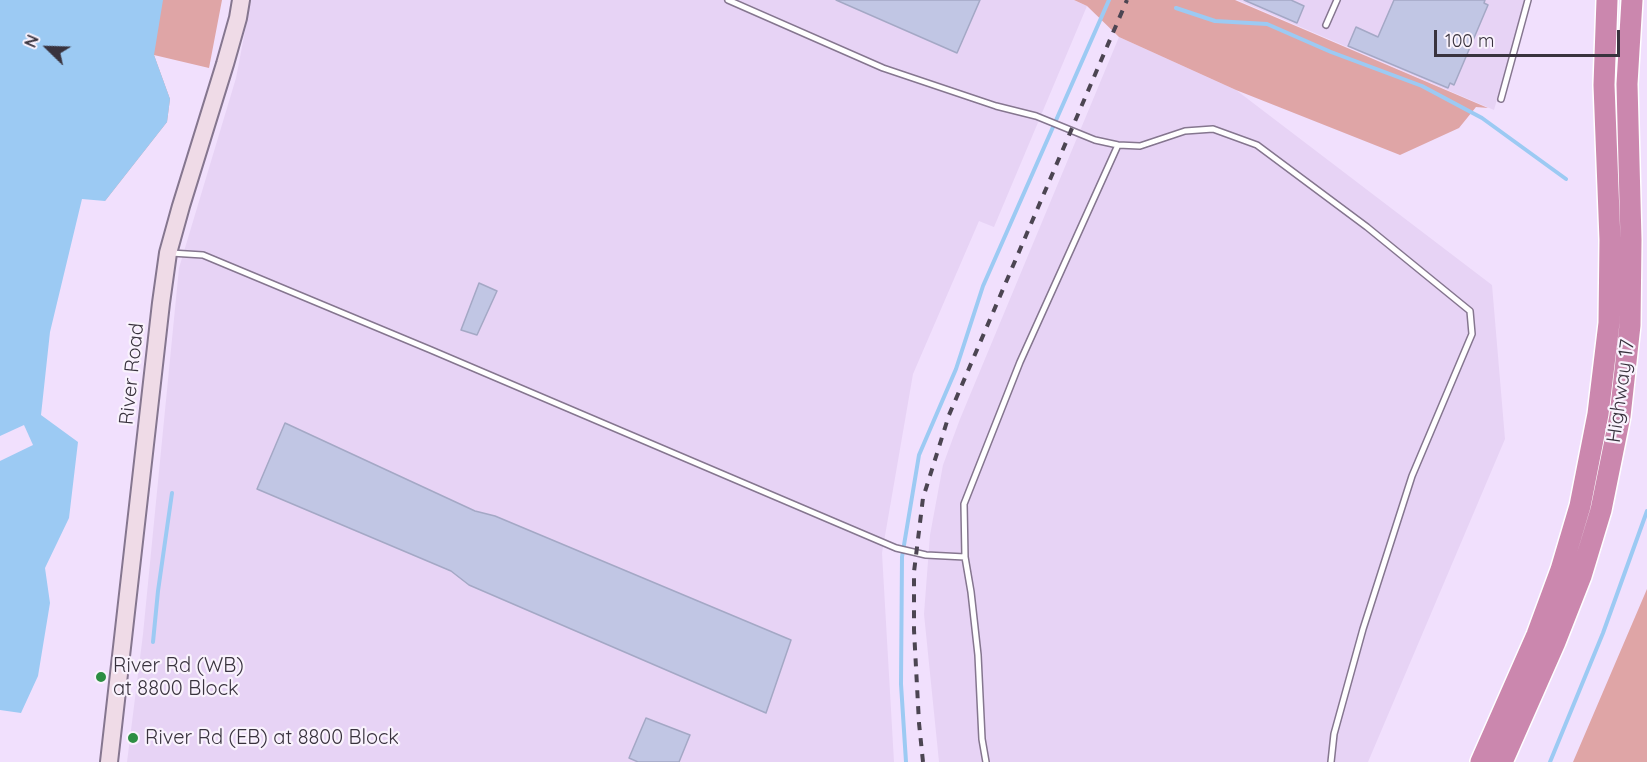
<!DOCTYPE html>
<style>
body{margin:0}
#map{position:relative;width:1647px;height:762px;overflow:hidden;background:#f1e0fd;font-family:Quicksand,sans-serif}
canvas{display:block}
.north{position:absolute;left:18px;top:18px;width:60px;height:60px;-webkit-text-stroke:4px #f9f2fd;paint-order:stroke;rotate:293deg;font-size:16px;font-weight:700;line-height:24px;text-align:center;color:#39333e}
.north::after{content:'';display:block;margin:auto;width:21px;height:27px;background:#39333e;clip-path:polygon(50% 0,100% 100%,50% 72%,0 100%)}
.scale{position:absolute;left:1434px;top:30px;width:186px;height:27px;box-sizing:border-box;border:3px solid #39333e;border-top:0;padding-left:8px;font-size:18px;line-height:21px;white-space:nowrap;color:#39333e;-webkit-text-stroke:4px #f9f2fd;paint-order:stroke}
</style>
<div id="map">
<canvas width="1647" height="762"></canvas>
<div class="north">N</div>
<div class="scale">100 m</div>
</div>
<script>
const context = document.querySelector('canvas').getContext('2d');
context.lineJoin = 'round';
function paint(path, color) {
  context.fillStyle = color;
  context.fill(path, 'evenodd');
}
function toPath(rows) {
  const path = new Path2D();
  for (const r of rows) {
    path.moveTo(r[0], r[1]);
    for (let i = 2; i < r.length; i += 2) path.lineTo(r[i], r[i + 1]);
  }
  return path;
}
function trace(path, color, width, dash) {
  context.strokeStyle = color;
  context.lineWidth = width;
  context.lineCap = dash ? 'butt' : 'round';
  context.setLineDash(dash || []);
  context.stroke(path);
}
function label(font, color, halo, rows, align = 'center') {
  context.font = font + ' Quicksand,sans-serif';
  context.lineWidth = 4.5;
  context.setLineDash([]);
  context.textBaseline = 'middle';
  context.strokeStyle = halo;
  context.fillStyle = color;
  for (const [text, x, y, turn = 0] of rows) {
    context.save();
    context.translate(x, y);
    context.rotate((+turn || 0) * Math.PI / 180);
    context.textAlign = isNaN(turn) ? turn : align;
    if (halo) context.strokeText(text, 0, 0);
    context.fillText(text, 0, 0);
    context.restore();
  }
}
paint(toPath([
 [251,0,1074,0,1087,6,994,227,979,221,913,374,882,553,894,762,127,762,143,634,179,268,236,78],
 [1238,0,1525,0,1494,110],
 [1119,37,1236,90,1492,285,1505,439,1368,762,939,762,924,614,930,535,943,465,960,419]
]), '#e7d3f5');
paint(toPath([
 [156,0,222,0,209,68,154,55,170,99,167,122,105,201],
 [1074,0,1235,0,1488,108,1476,107,1459,128,1400,155,1236,90,1119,37,1087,6],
 [1647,589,1647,762,1573,762]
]), '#dfa5a6');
paint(toPath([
 [0,0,163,0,154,55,170,99,167,122,105,201,82,199,50,332,41,415,78,442,69,518,45,568,50,603,38,676,21,713,0,710]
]), '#9ccaf3');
paint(toPath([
 [24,425,33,445,0,461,0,436]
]), '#f1e0fd');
trace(toPath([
 [1176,8,1215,21,1267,24,1331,52,1422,86,1482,118,1566,179],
 [153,642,158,591,172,493],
 [906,762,901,684,902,557,919,455,956,369,983,286,1109,0],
 [1550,762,1603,633,1647,511]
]), '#9ccaf3', 4);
const building = toPath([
 [836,0,980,0,957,53,836,0],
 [1244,0,1291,0,1304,6,1297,23,1244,0],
 [1394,0,1485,0,1484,3,1488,5,1454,85,1450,83,1448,88,1348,46,1356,27,1378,37,1394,0],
 [479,283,497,291,477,335,461,330,479,283],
 [285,423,475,511,495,516,791,640,766,713,469,585,451,571,257,489,285,423],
 [646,718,690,735,679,762,638,762,629,758,646,718]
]);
paint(building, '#c1c6e4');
trace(building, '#a4a8c5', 1.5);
const service = toPath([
 [728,0,883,68,996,106,1036,116,1095,140,1118,145,1140,146,1185,131,1213,129,1257,145,1367,227,1470,311,1472,334,1412,476,1363,629,1334,734,1331,762],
 [1326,25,1337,0],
 [1501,99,1528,0],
 [171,253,203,255,431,350,896,548,926,555,965,557,971,592,978,655,982,739,986,762],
 [965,557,964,504,1020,362,1118,145]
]);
const secondary = toPath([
 [109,762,161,303,168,253,181,206,225,64,238,18,241,0]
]);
const motorway = toPath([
 [1481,762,1537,635,1561,570,1580,506,1598,414,1609,323,1610,240,1604,85,1607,0],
 [1502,762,1555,642,1581,576,1601,510,1620,416,1630,325,1631,240,1627,84,1632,0]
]);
trace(service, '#85768f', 8);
trace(secondary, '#85768f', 20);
trace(motorway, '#fff', 24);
trace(service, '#fff', 5);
trace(secondary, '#efdbe7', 16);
trace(motorway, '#cb87ae', 21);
trace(toPath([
 [923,762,919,723,914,630,914,572,923,498,949,415,1127,0]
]), '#4c4552', 4, [8, 8]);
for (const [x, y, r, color] of [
 [101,677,6,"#2c8e43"],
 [133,738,6,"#2c8e43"]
]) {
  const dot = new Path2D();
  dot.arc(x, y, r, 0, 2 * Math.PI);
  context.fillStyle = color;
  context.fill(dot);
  trace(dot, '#f9f2fd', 2);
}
label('20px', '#39333e', '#f9f2fd', [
 ["River Road",132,374,-84],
 ["Highway 17",1621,391,-82]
]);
label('20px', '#39333e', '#f9f2fd', [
 ["River Rd (WB)",113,666],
 ["at 8800 Block",113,689],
 ["River Rd (EB) at 8800 Block",145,738]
], 'left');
</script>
